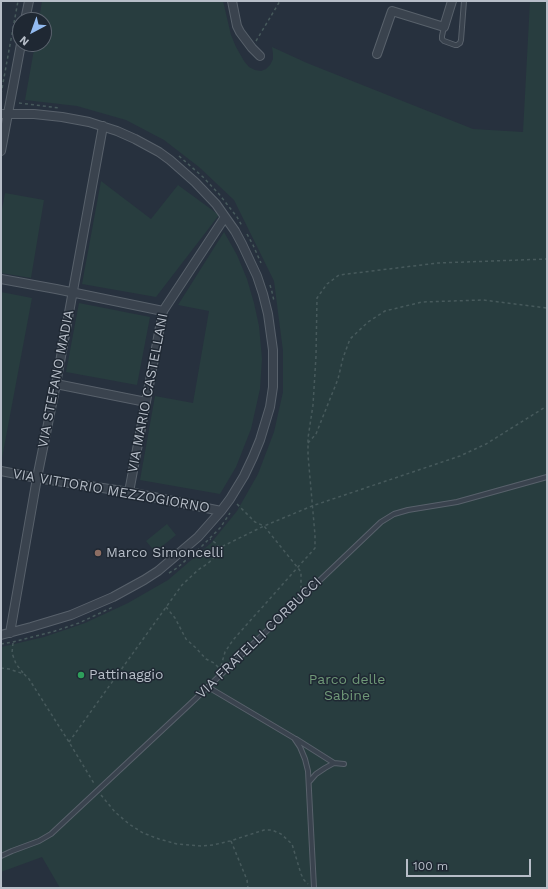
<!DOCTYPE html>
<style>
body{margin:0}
#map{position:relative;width:548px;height:889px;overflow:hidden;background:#27313e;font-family:"Work Sans",sans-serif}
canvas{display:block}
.frame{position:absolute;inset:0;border:2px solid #b7bec8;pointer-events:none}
.north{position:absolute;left:12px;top:12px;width:40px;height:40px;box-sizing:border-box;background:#1f2833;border:1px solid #5c646f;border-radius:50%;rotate:221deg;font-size:11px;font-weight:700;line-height:16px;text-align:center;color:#b7bec8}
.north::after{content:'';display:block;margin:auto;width:14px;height:18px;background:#93bbf1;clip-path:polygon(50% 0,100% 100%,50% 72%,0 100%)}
.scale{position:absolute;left:406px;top:859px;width:125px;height:18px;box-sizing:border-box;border:2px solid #b7bec8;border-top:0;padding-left:5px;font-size:12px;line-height:14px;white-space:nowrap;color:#b7bec8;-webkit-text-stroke:3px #1f2833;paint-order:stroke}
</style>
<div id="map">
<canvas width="548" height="889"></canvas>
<div class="frame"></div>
<div class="north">N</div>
<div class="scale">100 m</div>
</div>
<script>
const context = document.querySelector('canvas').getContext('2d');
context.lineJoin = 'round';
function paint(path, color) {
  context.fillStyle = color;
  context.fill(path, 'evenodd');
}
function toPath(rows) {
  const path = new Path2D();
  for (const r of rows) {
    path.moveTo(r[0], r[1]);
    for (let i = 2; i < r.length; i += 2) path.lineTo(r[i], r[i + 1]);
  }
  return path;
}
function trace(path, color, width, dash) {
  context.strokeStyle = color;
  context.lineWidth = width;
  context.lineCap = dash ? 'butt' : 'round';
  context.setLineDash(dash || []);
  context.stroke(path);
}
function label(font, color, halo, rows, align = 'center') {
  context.font = font + ' "Work Sans",sans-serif';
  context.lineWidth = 3;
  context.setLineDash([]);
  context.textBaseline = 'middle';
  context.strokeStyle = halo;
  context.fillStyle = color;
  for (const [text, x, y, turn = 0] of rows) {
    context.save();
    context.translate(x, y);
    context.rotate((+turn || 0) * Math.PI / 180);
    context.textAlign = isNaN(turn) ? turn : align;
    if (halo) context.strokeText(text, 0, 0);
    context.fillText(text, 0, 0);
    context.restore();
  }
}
paint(toPath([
 [42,1,223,1,231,35,236,47,244,61,249,67,255,70,261,71,266,69,270,65,273,59,273,54,272,47,307,63,473,129,523,132,530,1,547,1,547,888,60,888,42,857,1,872,1,647,44,637,85,623,128,603,168,580,211,543,237,511,258,474,274,432,283,392,283,351,274,281,234,200,199,167,164,140,126,120,77,106,25,100,35,44,44,44,44,20,39,20],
 [101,181,151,219,178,185,219,215,156,297,82,284],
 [5,193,44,200,31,278,1,273,1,214],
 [224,232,237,255,247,279,254,303,259,326,262,359,260,389,251,429,236,467,220,494,140,480,155,396,193,403,209,311,178,305],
 [1,292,32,298,2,458,1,458],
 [79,303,150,317,137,385,66,372],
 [167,524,176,535,155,552,146,541]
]), '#283d3f');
const lane = toPath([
 [444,27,442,36,442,39,444,41,455,45,457,45,460,43,461,40,464,1],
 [208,687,294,738,300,747,305,759,308,771,314,888],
 [296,739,334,763,344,764],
 [309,782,316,774,325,768,334,763],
 [1,856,12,851,39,841,51,834,189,705,381,522,394,514,408,510,457,502,547,477]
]);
const street = toPath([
 [232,1,237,26,240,32,252,48,260,56],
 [25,20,29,1],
 [377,54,392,11,444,27,452,1],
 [1,114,34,114,62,117,89,122,117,131,135,139,159,152,170,160,195,182,216,204,235,231,242,244,257,276,263,294,268,314,273,350,273,387,270,407,260,440,253,457,244,476,230,499,221,511,198,537,158,571,144,580,113,597,71,615,31,627,1,635],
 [1,151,21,44],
 [1,279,56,289,163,311],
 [56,384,146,402],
 [1,471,37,478,129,492,221,511],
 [129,492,163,311,225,217],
 [10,633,37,478,56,384,103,126]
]);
trace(lane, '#58616b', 6);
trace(street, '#58616b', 10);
trace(toPath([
 [256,41,280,1],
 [1,94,18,1],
 [19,103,59,108],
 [179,156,203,177,219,194,237,217,242,226],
 [247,234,253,245,261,263],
 [270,285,272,292,274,301],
 [308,443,316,434,338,379,343,358,350,339,368,322,385,311,422,302,483,300,547,308],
 [237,504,255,522,264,526,298,568,301,572,301,587,302,590],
 [217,549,264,526,312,506,460,456,486,444,547,406],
 [169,573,177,568,202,546,220,528,230,513],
 [166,607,175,618,186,639,196,648,206,659,214,663,219,668],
 [13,643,12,653,16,664,24,674],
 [1,644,13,642,55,631,79,623,113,607],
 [221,666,225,652,233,640,315,548,315,535,308,455,308,438,313,405,316,356,317,298,327,284,339,275,438,263,547,259],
 [1,668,9,669,24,674,29,679,69,742,95,785],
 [69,742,182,585,198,570,207,564,213,559,217,551,218,545,210,539],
 [101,795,115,812,129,824,143,833,159,839,177,844,202,846,213,845,230,841,264,830,272,830,281,834,292,844,301,874,304,880,308,884],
 [231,841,247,880,248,888]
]), '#475a5c', 1.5, [3, 3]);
trace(lane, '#3a434e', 4);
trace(street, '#3a434e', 8);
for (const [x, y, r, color] of [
 [98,553,4,"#8d6e63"],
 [81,675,4,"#2e9e5b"]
]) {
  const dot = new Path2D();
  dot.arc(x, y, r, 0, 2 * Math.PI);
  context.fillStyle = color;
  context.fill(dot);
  trace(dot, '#1f2833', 1.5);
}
label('14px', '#b7bec8', '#1f2833', [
 ["VIA STEFANO MADIA",56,379,-79],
 ["VIA MARIO CASTELLANI",148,393,-79],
 ["VIA VITTORIO MEZZOGIORNO",111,491,10],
 ["VIA FRATELLI CORBUCCI",259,638,-44]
]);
label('14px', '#b7bec8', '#1f2833', [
 ["Marco Simoncelli",106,553],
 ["Pattinaggio",89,675]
], 'left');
label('14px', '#6f9877', '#1f2833', [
 ["Parco delle",347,680],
 ["Sabine",347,696]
]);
</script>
